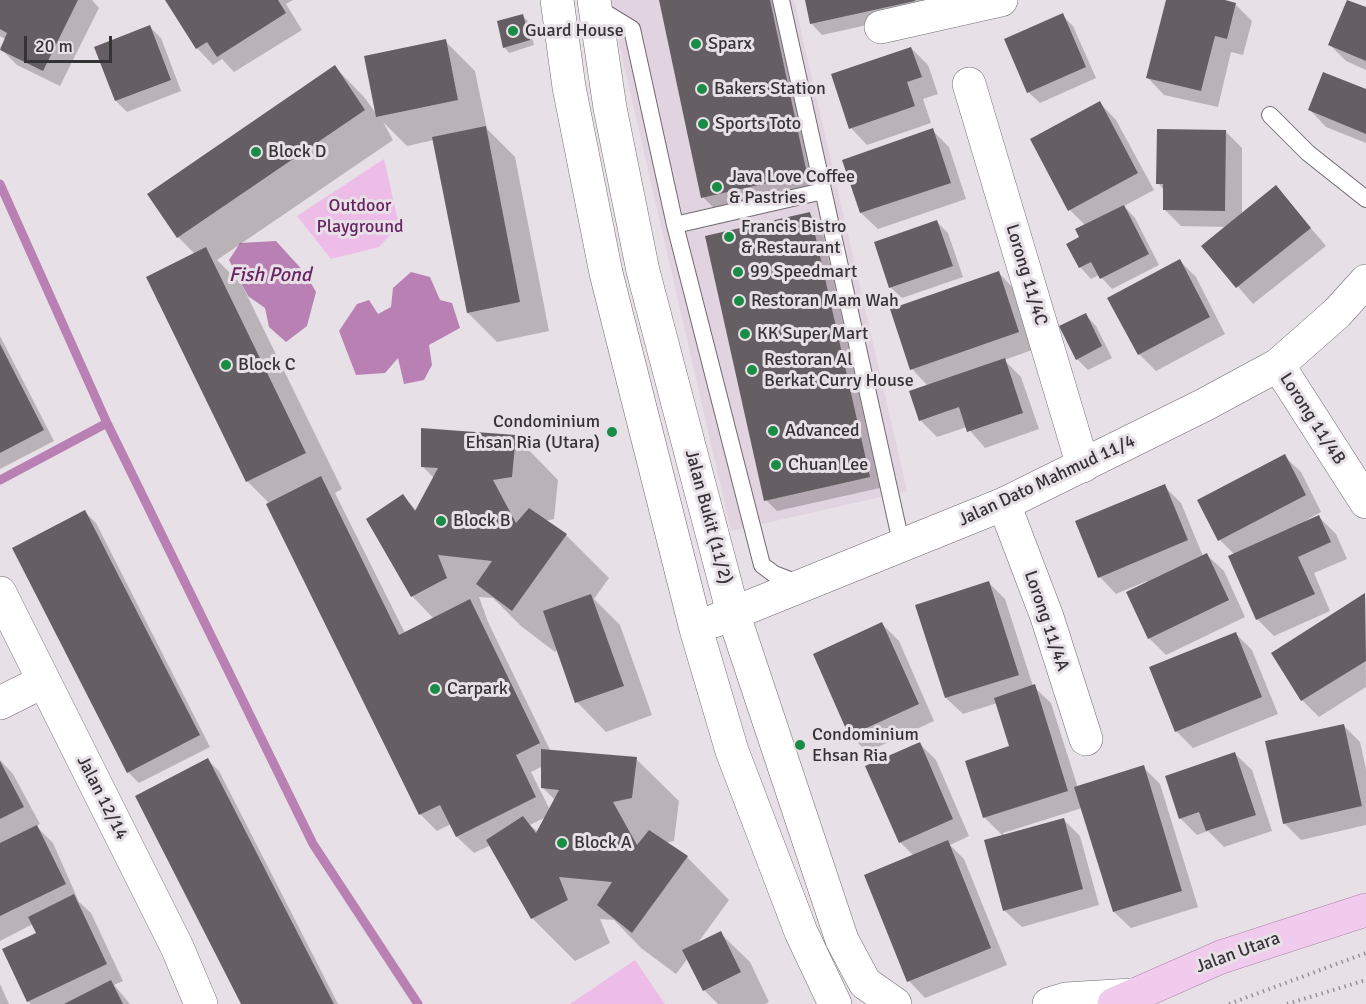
<!DOCTYPE html>
<style>
body{margin:0}
#map{position:relative;width:1366px;height:1004px;overflow:hidden;background:#e8e0e7;font-family:Signika,sans-serif}
canvas{display:block}
.scale{position:absolute;left:24px;top:36px;width:88px;height:27px;box-sizing:border-box;border:3px solid #363335;border-top:0;padding-left:8px;font-size:18px;line-height:21px;white-space:nowrap;color:#363335;-webkit-text-stroke:4px #e8e0e7;paint-order:stroke}
</style>
<div id="map">
<canvas width="1366" height="1004"></canvas>
<div class="scale">20 m</div>
</div>
<script>
const context = document.querySelector('canvas').getContext('2d');
context.lineJoin = 'round';
function paint(path, color) {
  context.fillStyle = color;
  context.fill(path, 'evenodd');
}
function toPath(rows) {
  const path = new Path2D();
  for (const r of rows) {
    path.moveTo(r[0], r[1]);
    for (let i = 2; i < r.length; i += 2) path.lineTo(r[i], r[i + 1]);
  }
  return path;
}
function trace(path, color, width, dash) {
  context.strokeStyle = color;
  context.lineWidth = width;
  context.lineCap = dash ? 'butt' : 'round';
  context.setLineDash(dash || []);
  context.stroke(path);
}
function label(font, color, halo, rows, align = 'center') {
  context.font = font + ' Signika,sans-serif';
  context.lineWidth = 6;
  context.setLineDash([]);
  context.textBaseline = 'middle';
  context.strokeStyle = halo;
  context.fillStyle = color;
  for (const [text, x, y, turn = 0] of rows) {
    context.save();
    context.translate(x, y);
    context.rotate((+turn || 0) * Math.PI / 180);
    context.textAlign = isNaN(turn) ? turn : align;
    if (halo) context.strokeText(text, 0, 0);
    context.fillText(text, 0, 0);
    context.restore();
  }
}
paint(toPath([
 [609,0,794,0,907,491,731,531]
]), '#e1d3df');
paint(toPath([
 [384,159,399,225,379,247,331,259,297,216],
 [635,960,665,1004,570,1004]
]), '#edbce7');
paint(toPath([
 [276,241,306,274,316,292,307,326,286,342,269,327,265,308,248,296,229,260,240,243],
 [411,272,430,277,440,300,452,303,460,328,429,345,432,365,424,380,404,384,398,358,385,373,356,375,339,331,357,304,369,300,378,314,391,307,393,288]
]), '#b980b3');
paint(toPath([
 [0,0,92,0,99,8,60,86,17,65,0,48,5,39,0,36],
 [167,0,293,0,286,4,302,30,234,72,222,59,213,65,197,48],
 [660,0,778,0,818,185,714,208,703,197],
 [806,0,980,0,822,35,811,23],
 [1167,0,1218,0,1235,4,1252,21,1243,55,1231,52,1218,107,1164,95,1148,78],
 [1366,8,1366,70,1346,61,1330,45],
 [1062,15,1073,26,1096,78,1040,103,1028,92],
 [522,16,528,21,534,45,509,53,504,47],
 [150,27,161,38,181,91,127,112,116,101],
 [445,41,475,71,487,129,515,157,549,331,497,342,468,313,434,140,407,146,383,122,393,140,217,260,242,285,342,489,335,493,405,633,434,619,412,596,403,496,417,511,434,478,422,466,516,437,558,480,554,519,545,521,566,535,609,578,594,599,620,625,652,715,606,732,577,702,558,649,555,652,521,626,493,598,479,597,488,622,551,752,636,759,679,801,674,841,665,843,687,857,729,900,697,944,720,933,750,962,769,1002,765,1004,718,1004,704,990,688,958,676,974,641,948,614,920,600,919,610,943,575,961,532,918,491,845,474,853,457,837,451,824,437,831,420,814,270,504,247,481,195,254,178,237,149,194,335,67,364,97,378,116],
 [543,766,543,788,555,800,550,810,531,772],
 [546,817,538,832,530,825],
 [911,48,928,65,938,94,923,99,931,123,867,145,851,128],
 [1366,91,1366,143,1326,127,1310,110],
 [1100,103,1116,120,1154,190,1124,206,1135,218,1159,265,1112,289,1099,275,1091,279,1080,267,1068,244,1081,238,1086,226,1070,210],
 [932,130,949,147,966,199,878,229,861,213,844,161],
 [1225,131,1242,148,1242,215,1276,187,1326,246,1253,304,1203,246,1228,227,1181,226,1164,209,1164,190,1158,183],
 [810,214,821,225,880,488,777,511,766,500],
 [937,222,948,233,963,277,902,298,890,287],
 [1180,261,1196,277,1225,334,1156,371,1139,354],
 [999,273,1015,290,1035,349,1004,360,1021,377,1039,429,985,448,967,427,937,437,920,420,928,386,912,369],
 [1085,314,1096,326,1112,358,1088,370,1077,359],
 [0,336,54,441,0,469],
 [1284,456,1301,472,1321,512,1305,521,1306,523,1319,517,1336,534,1347,559,1314,573,1330,611,1274,636,1257,619,1235,555,1220,540],
 [1164,486,1181,503,1203,556,1207,555,1224,571,1245,617,1166,655,1149,638,1147,581,1116,594,1100,577],
 [85,512,96,523,210,747,139,783,128,772],
 [989,583,1005,599,1033,686,1051,703,1078,788,1143,767,1160,784,1198,907,1131,928,1114,912,1082,808,1003,833,1004,836,1063,819,1080,836,1099,905,1022,927,1005,911,986,841,1003,836,984,817,1011,747,997,703,963,714,946,698],
 [1365,595,1366,687,1319,717,1302,700],
 [882,624,899,641,934,721,867,752,850,735],
 [1236,634,1252,650,1278,714,1193,748,1176,731],
 [1343,725,1360,742,1366,769,1366,825,1301,840,1284,823],
 [919,743,936,760,969,836,950,845,964,859,1007,965,925,998,909,981,866,875,914,856,900,842],
 [1235,754,1252,770,1272,831,1224,847,1208,831,1197,835,1180,818],
 [0,760,13,774,40,824,36,826,53,843,79,902,91,913,123,981,114,985,130,1004,31,1004,28,1001,38,933,33,924,0,941],
 [208,760,219,771,338,1004,242,1004],
 [0,984,9,1004,0,1004]
]), '#0003');
trace(toPath([
 [0,184,107,423,313,844,418,1004],
 [0,480,107,423]
]), '#b980b3', 9);
paint(toPath([
 [0,0,78,0,43,71,0,50,7,33,0,29],
 [165,0,278,0,286,13,217,57,207,42,196,49],
 [659,0,770,0,807,174,701,198],
 [805,0,915,0,915,1,810,24],
 [1166,0,1225,0,1236,3,1227,39,1215,36,1201,91,1146,78],
 [1347,0,1366,7,1366,61,1328,45],
 [1063,13,1086,67,1027,93,1004,39],
 [523,14,530,40,503,48,497,21],
 [150,25,171,80,115,101,94,47],
 [446,39,458,100,376,117,364,56],
 [911,47,922,77,907,82,915,106,849,129,831,74],
 [335,65,365,110,177,238,147,194],
 [1323,72,1366,89,1366,134,1308,110],
 [1100,101,1138,173,1068,211,1030,139],
 [486,126,520,302,467,313,432,137],
 [933,128,951,183,860,213,842,160],
 [1157,129,1226,130,1225,211,1163,210,1163,184,1156,184],
 [1276,185,1311,228,1236,288,1201,246],
 [1124,205,1149,254,1100,279,1091,262,1079,268,1066,244,1079,237,1075,229],
 [810,212,870,477,764,501,705,236],
 [937,220,953,266,889,288,874,242],
 [206,247,306,453,246,482,146,277],
 [1180,259,1210,317,1138,355,1107,298],
 [999,271,1019,332,910,370,890,309],
 [1086,313,1102,346,1076,360,1059,326],
 [0,344,44,430,0,453],
 [1005,358,1023,413,967,432,959,407,919,421,909,391],
 [421,428,516,435,512,477,493,480,516,523,529,508,567,534,512,611,476,584,492,561,438,555,447,578,411,597,366,519,403,494,415,511,438,468,421,467],
 [1285,454,1306,495,1218,541,1197,500],
 [321,476,399,635,470,599,540,743,516,755,536,797,456,837,440,805,419,815,266,504],
 [1165,484,1188,540,1098,578,1075,521],
 [85,510,200,735,127,773,12,548],
 [1319,515,1331,542,1298,557,1315,594,1256,620,1228,556],
 [1207,553,1229,600,1148,639,1126,592],
 [989,581,1019,675,945,698,915,605],
 [1365,593,1366,661,1301,701,1271,653],
 [591,594,624,686,575,703,543,611],
 [882,622,919,704,849,736,813,654],
 [1236,632,1262,697,1175,732,1149,667],
 [1035,684,1068,791,983,818,965,761,1009,746,994,698],
 [1344,724,1362,806,1283,824,1265,741],
 [920,742,953,819,899,843,865,766],
 [541,749,637,757,632,798,613,802,637,845,649,830,688,856,632,933,597,905,612,882,559,877,568,900,531,919,486,840,523,816,536,833,559,790,541,788],
 [1235,752,1256,815,1206,831,1199,812,1179,819,1165,776],
 [208,758,334,1004,241,1004,135,796],
 [0,761,24,807,0,819],
 [1144,765,1182,891,1113,912,1074,787],
 [1064,818,1083,889,1003,911,984,840],
 [37,825,66,884,0,916,0,843],
 [948,840,991,948,907,982,864,875],
 [74,894,107,964,27,1002,2,949,36,933,28,917],
 [721,931,741,972,703,991,682,950],
 [111,980,123,1004,64,1004]
]), '#655f64');
const service = toPath([
 [781,0,902,547],
 [596,7,632,29,675,225,762,565,774,574,800,584],
 [1270,115,1308,153,1366,199],
 [675,225,823,191]
]);
const minor = toPath([
 [881,27,1001,0],
 [969,84,1083,466],
 [1278,365,1366,502],
 [1004,504,1047,617,1086,739],
 [0,593,177,947,201,1004],
 [0,703,44,681]
]);
const tertiary = toPath([
 [557,0,569,87,606,273,696,629,732,751,801,932,835,1004],
 [594,0,610,108,643,271,733,613,842,940,865,983,895,1004],
 [714,621,1004,504,1204,405,1278,365,1337,313,1366,281],
 [1049,1004,1066,999,1132,995]
]);
const primary = toPath([
 [1114,1004,1221,957,1366,910]
]);
trace(service, '#716a70', 18);
trace(minor, '#716a70', 34);
trace(tertiary, '#716a70', 34);
trace(primary, '#aa80a5', 34);
trace(toPath([
 [1229,1004,1366,953],
 [1287,1004,1366,980]
]), '#979296', 4, [1.5, 4.5]);
trace(service, '#fff', 16);
trace(minor, '#fff', 33);
trace(tertiary, '#fff', 33);
trace(primary, '#f1cbed', 33);
for (const [x, y, r, color] of [
 [513,31,6,"#198c45"],
 [696,44,6,"#198c45"],
 [702,89,6,"#198c45"],
 [703,124,6,"#198c45"],
 [256,152,6,"#198c45"],
 [717,187,6,"#198c45"],
 [729,237,6,"#198c45"],
 [738,272,6,"#198c45"],
 [739,301,6,"#198c45"],
 [745,334,6,"#198c45"],
 [226,365,6,"#198c45"],
 [752,370,6,"#198c45"],
 [773,431,6,"#198c45"],
 [612,432,6,"#198c45"],
 [776,465,6,"#198c45"],
 [441,521,6,"#198c45"],
 [435,689,6,"#198c45"],
 [800,745,6,"#198c45"],
 [562,843,6,"#198c45"]
]) {
  const dot = new Path2D();
  dot.arc(x, y, r, 0, 2 * Math.PI);
  context.fillStyle = color;
  context.fill(dot);
  trace(dot, '#e8e0e7', 2);
}
label('18px', '#363335', '#e8e0e7', [
 ["Guard House",525,31],
 ["Sparx",708,44],
 ["Bakers Station",714,89],
 ["Sports Toto",715,124],
 ["Block D",268,152],
 ["Java Love Coffee",729,177],
 ["& Pastries",729,198],
 ["Francis Bistro",741,227],
 ["& Restaurant",741,248],
 ["99 Speedmart",750,272],
 ["Restoran Mam Wah",751,301],
 ["KK Super Mart",757,334],
 ["Restoran Al",764,360],
 ["Berkat Curry House",764,381],
 ["Block C",238,365],
 ["Condominium",600,422,"right"],
 ["Ehsan Ria (Utara)",600,443,"right"],
 ["Advanced",785,431],
 ["Chuan Lee",788,465],
 ["Block B",453,521],
 ["Carpark",447,689],
 ["Condominium",812,735],
 ["Ehsan Ria",812,756],
 ["Block A",574,843]
], 'left');
label('18px', '#682363', '#e8e0e7', [
 ["Outdoor",360,206],
 ["Playground",360,227]
]);
label('18px', '#363335', '#e8e0e7', [
 ["Lorong 11/4C",1026,275,73],
 ["Lorong 11/4B",1312,419,57],
 ["Jalan Dato Mahmud 11/4",1047,481,-25],
 ["Jalan Bukit (11/2)",708,517,75],
 ["Lorong 11/4A",1046,621,71],
 ["Jalan 12/14",102,798,63],
 ["Jalan Utara",1238,953,-20]
]);
label('italic 20px', '#682363', '#e8e0e7', [
 ["Fish Pond",270,276]
]);
</script>
